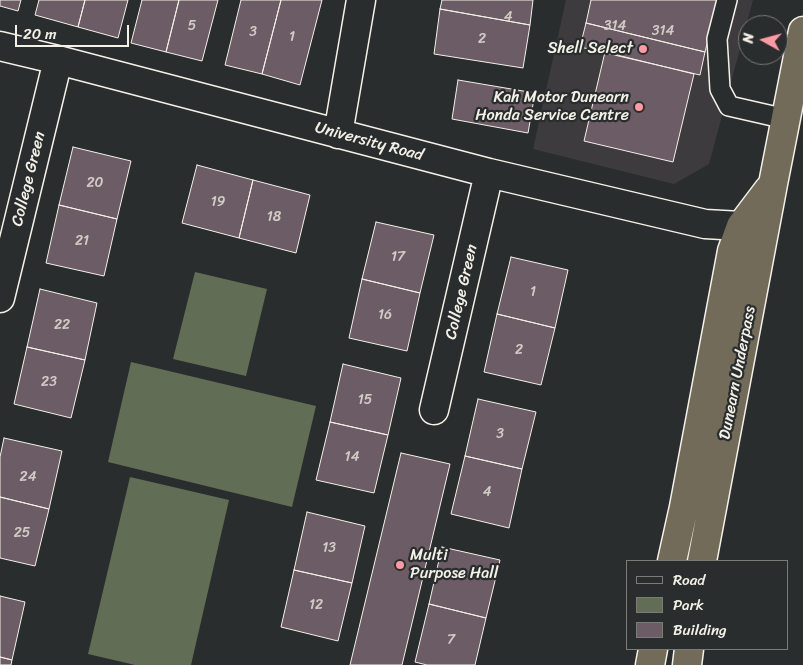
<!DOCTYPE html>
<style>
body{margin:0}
#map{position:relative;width:803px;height:665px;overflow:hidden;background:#2a2d2e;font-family:Sriracha,sans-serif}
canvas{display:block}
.legend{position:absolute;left:626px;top:560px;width:162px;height:90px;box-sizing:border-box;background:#2a2d2e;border:1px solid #7b7b78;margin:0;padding:6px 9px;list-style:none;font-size:15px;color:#f4f1e8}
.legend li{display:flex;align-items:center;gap:10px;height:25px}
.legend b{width:25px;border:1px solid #7b7b78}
.north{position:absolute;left:738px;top:15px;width:50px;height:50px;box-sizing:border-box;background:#2a2d2e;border:1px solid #7b7b78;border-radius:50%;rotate:277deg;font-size:14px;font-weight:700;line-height:20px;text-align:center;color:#f4f1e8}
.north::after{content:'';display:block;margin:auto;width:18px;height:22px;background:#ff9aa2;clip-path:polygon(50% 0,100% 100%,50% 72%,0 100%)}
.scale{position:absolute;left:15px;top:25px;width:114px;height:22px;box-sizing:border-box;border:2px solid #f4f1e8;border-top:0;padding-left:6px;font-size:15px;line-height:18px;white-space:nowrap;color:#f4f1e8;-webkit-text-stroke:4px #2a2d2e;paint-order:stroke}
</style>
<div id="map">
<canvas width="803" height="665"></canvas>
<ul class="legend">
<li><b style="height:6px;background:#2a2d2e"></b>Road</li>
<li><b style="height:14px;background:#616d54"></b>Park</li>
<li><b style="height:14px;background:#6c5c65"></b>Building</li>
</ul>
<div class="north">N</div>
<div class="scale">20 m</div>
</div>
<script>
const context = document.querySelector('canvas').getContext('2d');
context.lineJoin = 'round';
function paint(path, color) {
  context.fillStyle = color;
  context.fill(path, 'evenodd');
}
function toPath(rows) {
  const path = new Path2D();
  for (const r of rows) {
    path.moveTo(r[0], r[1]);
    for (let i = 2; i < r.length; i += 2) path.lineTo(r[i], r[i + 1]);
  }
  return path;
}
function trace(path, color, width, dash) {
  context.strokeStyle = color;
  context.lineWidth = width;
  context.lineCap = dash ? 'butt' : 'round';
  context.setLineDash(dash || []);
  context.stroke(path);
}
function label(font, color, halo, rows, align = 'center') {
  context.font = font + ' Sriracha,sans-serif';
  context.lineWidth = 4.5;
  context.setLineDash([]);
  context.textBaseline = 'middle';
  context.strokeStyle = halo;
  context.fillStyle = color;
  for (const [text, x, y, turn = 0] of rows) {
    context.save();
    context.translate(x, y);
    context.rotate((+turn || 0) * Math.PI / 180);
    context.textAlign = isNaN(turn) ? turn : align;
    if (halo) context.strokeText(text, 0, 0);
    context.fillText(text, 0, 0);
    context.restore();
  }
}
paint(toPath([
 [566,0,753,0,709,164,674,184,533,149]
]), '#3e3b3e');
paint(toPath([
 [195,272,267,289,246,376,173,359],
 [131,362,316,406,292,507,108,462],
 [130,477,229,500,191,665,135,665,88,654]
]), '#616d54');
const building = toPath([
 [0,0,21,0,18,11,0,6,0,0],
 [39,0,85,0,78,27,35,15,39,0],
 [85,0,128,0,118,38,78,27,85,0],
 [142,0,179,0,166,52,131,43,142,0],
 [179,0,218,0,202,61,166,52,179,0],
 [241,0,281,0,262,74,225,65,241,0],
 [281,0,322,0,300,85,262,74,281,0],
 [442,0,533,0,530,25,440,9,442,0],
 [591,0,718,0,705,52,586,23,591,0],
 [440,9,530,25,523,68,434,54,440,9],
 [586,23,705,52,700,75,580,47,586,23],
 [605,52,694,74,673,162,584,141,605,52],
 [458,80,535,93,528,133,452,119,458,80],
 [73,147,131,161,117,219,59,205,73,147],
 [197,165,253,180,239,238,182,223,197,165],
 [253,180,310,195,296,253,239,238,253,180],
 [59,205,117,219,104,276,46,263,59,205],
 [376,222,434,235,420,293,362,279,376,222],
 [511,257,568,270,555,328,497,314,511,257],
 [362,279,420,293,407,351,349,338,362,279],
 [40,289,97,303,85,360,27,347,40,289],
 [497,314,555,328,541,385,484,372,497,314],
 [27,347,85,360,71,418,14,404,27,347],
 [343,364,401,378,388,435,330,422,343,364],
 [478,399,536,412,522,469,465,456,478,399],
 [330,422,388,435,374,493,316,480,330,422],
 [4,438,62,451,49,509,0,497,0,457,4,438],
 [401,453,450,464,402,665,350,665,401,453],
 [465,456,522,469,509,528,451,514,465,456],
 [0,497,49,509,35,566,0,558,0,497],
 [307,512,365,526,352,583,294,570,307,512],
 [442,547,500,560,486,618,429,604,442,547],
 [294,570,352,583,338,641,281,627,294,570],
 [0,596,25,602,12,660,0,657,0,596],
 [429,604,486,618,475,665,427,665,415,662,429,604],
 [0,657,12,660,11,665,0,665,0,657]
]);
paint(building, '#6c5c65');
trace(building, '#f4f1e8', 1);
const service = toPath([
 [727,0,717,39,720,89,729,106,786,119]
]);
const minor = toPath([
 [0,46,58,60,489,173,705,224,741,226],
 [338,134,361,0],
 [0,298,58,60],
 [434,410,489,173]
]);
const trunk = toPath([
 [672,561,684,507,732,251,741,226,769,189],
 [702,561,773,184,803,31],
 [650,665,653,649],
 [687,665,689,649]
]);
trace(service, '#f4f1e8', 22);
trace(minor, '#f4f1e8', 31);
trace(trunk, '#f4f1e8', 31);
trace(service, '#2a2d2e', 19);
trace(minor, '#2a2d2e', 28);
trace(trunk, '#736b5a', 28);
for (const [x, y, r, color] of [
 [643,49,5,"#ff9aa2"],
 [639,107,5,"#ff9aa2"],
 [400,565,5,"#ff9aa2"]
]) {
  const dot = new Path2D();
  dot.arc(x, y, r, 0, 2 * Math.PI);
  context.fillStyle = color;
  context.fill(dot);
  trace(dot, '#2a2d2e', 2);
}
label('14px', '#d2ccc7', null, [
 ["4",508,17],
 ["5",192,26],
 ["314",615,26],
 ["314",663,31],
 ["3",253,32],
 ["1",292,37],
 ["2",482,39],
 ["20",95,183],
 ["19",218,202],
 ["18",274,217],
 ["21",82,241],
 ["17",398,257],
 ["1",533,292],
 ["16",385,315],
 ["22",62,325],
 ["2",519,350],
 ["23",49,382],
 ["15",365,400],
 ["3",500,434],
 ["14",352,457],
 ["24",28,477],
 ["4",487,492],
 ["25",22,533],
 ["13",329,548],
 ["12",316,605],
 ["7",451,640]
]);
label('16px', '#f4f1e8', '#2a2d2e', [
 ["Shell Select",633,49],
 ["Kah Motor Dunearn",629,98],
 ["Honda Service Centre",629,116],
 ["Multi",410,556,"left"],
 ["Purpose Hall",410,574,"left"]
], 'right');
label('16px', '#f4f1e8', '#2a2d2e', [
 ["University Road",369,142,15],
 ["College Green",29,179,-76],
 ["College Green",462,292,-77],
 ["Dunearn Underpass",738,373,-79]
]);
</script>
